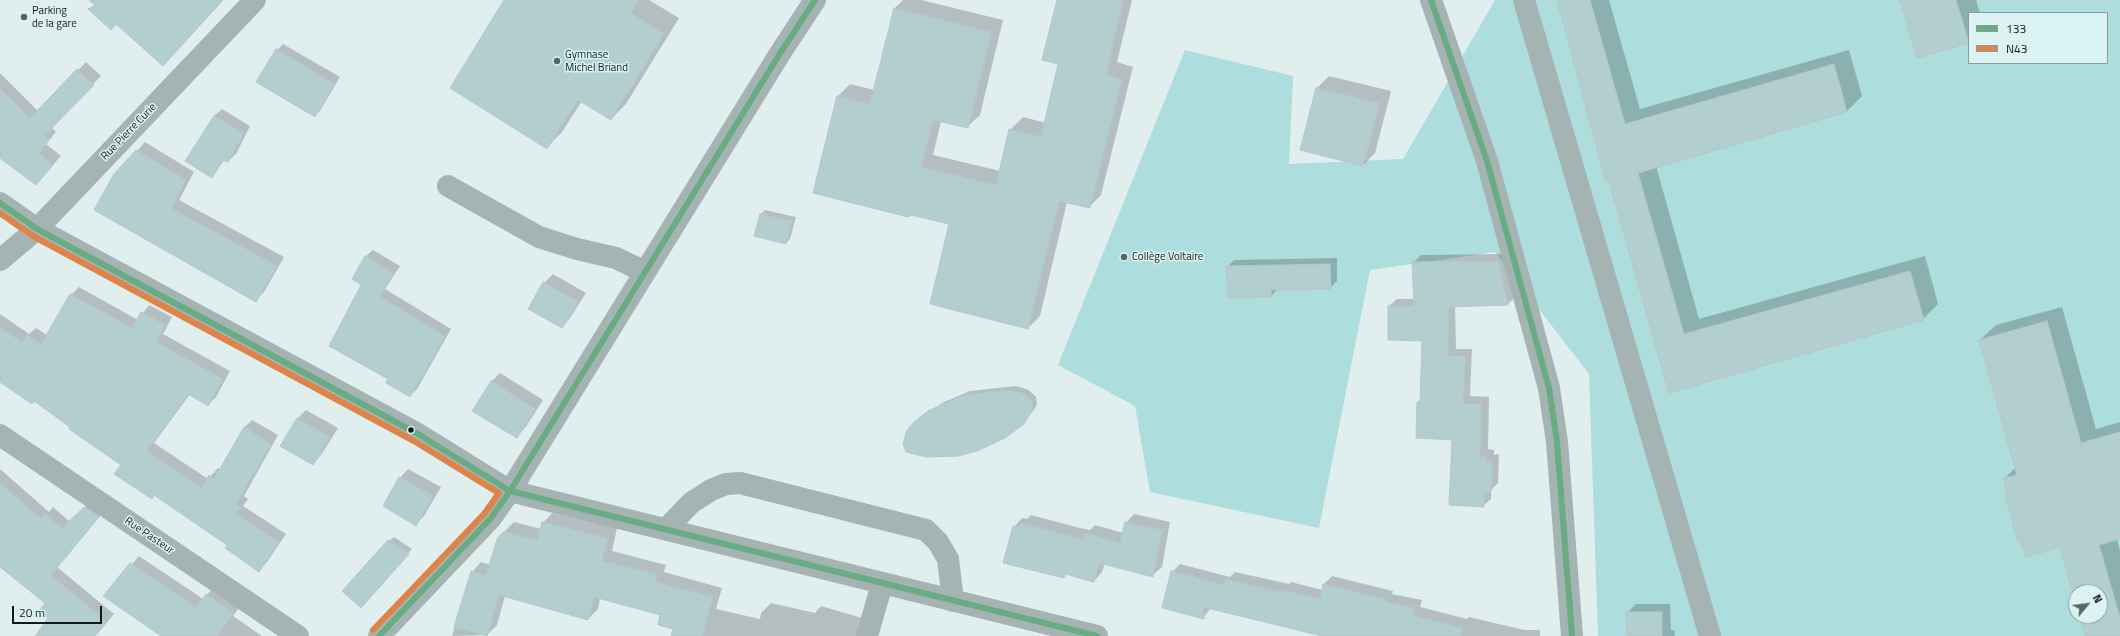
<!DOCTYPE html>
<meta charset="utf-8">
<style>
body{margin:0}
#map{position:relative;width:2120px;height:636px;overflow:hidden;background:#e1eeee;font-family:"Titillium Web",sans-serif}
canvas{display:block}
.legend{position:absolute;left:1968px;top:12px;width:140px;height:52px;box-sizing:border-box;background:#dbf4f3;border:1px solid #8a9d9c;margin:0;padding:5px 7px;list-style:none;font-size:12px;color:#111a1a}
.legend li{display:flex;align-items:center;gap:8px;height:20px}
.legend b{width:20px;border:1px solid #8a9d9c}
.north{position:absolute;left:2068px;top:584px;width:40px;height:40px;box-sizing:border-box;background:#dbf4f3;border:1px solid #8a9d9c;border-radius:50%;rotate:61deg;font-size:11px;font-weight:700;line-height:16px;text-align:center;color:#111a1a}
.north::after{content:'';display:block;margin:auto;width:14px;height:18px;background:#5a6464;clip-path:polygon(50% 0,100% 100%,50% 72%,0 100%)}
.scale{position:absolute;left:12px;top:606px;width:90px;height:18px;box-sizing:border-box;border:2px solid #111a1a;border-top:0;padding-left:5px;font-size:12px;line-height:14px;white-space:nowrap;color:#111a1a;-webkit-text-stroke:3px #dbf4f3;paint-order:stroke}
</style>
<div id="map">
<canvas width="2120" height="636"></canvas>
<ul class="legend">
<li><b style="height:5px;background:#68ac83"></b>133</li>
<li><b style="height:5px;background:#e08346"></b>N43</li>
</ul>
<div class="north">N</div>
<div class="scale">20 m</div>
</div>
<script>
const context = document.querySelector('canvas').getContext('2d');
context.lineJoin = 'round';
function paint(path, color) {
  context.fillStyle = color;
  context.fill(path, 'evenodd');
}
function toPath(rows) {
  const path = new Path2D();
  for (const r of rows) {
    path.moveTo(r[0], r[1]);
    for (let i = 2; i < r.length; i += 2) path.lineTo(r[i], r[i + 1]);
  }
  return path;
}
function trace(path, color, width, dash) {
  context.strokeStyle = color;
  context.lineWidth = width;
  context.lineCap = dash ? 'butt' : 'round';
  context.setLineDash(dash || []);
  context.stroke(path);
}
function label(font, color, halo, rows, align = 'center') {
  context.font = font + ' "Titillium Web",sans-serif';
  context.lineWidth = 3;
  context.setLineDash([]);
  context.textBaseline = 'middle';
  context.strokeStyle = halo;
  context.fillStyle = color;
  for (const [text, x, y, turn = 0] of rows) {
    context.save();
    context.translate(x, y);
    context.rotate((+turn || 0) * Math.PI / 180);
    context.textAlign = isNaN(turn) ? turn : align;
    if (halo) context.strokeText(text, 0, 0);
    context.fillText(text, 0, 0);
    context.restore();
  }
}
paint(toPath([
 [1495,0,2120,0,2120,636,1598,636,1589,374,1495,252,1370,270,1319,528,1150,492,1135,406,1058,365,1185,50,1293,76,1289,164,1403,159],
 [1969,13,2107,13,2107,63,1969,63],
 [2076,592,2100,592,2100,616,2076,616]
]), '#addddc');
paint(toPath([
 [101,0,222,0,116,23,89,9],
 [505,0,649,0,679,18,626,104,611,119,582,101,562,132,547,147],
 [903,0,921,0,1003,20,980,115,967,127,941,121,933,155,1000,171,1010,130,1023,117,1046,123,1060,63,1057,0,1132,0,1117,62,1133,67,1101,195,1089,207,1067,202,1040,316,1028,328,995,321,950,223,814,192,838,96,850,84,874,90,894,9],
 [1558,0,1609,0,1640,109,1849,50,1862,96,1847,111,1656,166,1699,319,1925,256,1938,304,1923,319,1669,392],
 [1901,0,1976,0,1980,13,1969,13,1968,42],
 [283,44,340,77,321,109,315,116,277,50],
 [86,62,101,76,52,128,56,132,46,144,61,156,36,184,0,156,0,73,38,111],
 [1329,76,1391,91,1375,153,1363,165,1317,88],
 [222,109,250,126,236,154,228,161,225,159,212,176,214,116],
 [145,142,194,172,179,200,284,257,264,292,256,300,115,175],
 [765,210,796,217,790,239,786,243,755,236,761,214],
 [373,250,400,266,385,289,451,329,417,389,410,396,389,379,363,285,353,279,366,256],
 [1506,254,1515,297,1508,304,1455,306,1456,349,1472,349,1470,396,1489,397,1488,449,1494,450,1494,455,1499,454,1498,483,1491,490,1491,499,1483,506,1453,439,1417,437,1418,402,1421,399,1423,340,1389,306,1397,299,1414,299,1413,263,1421,255],
 [1337,258,1337,281,1330,288,1278,289,1271,296,1227,267,1234,260],
 [553,274,586,293,570,318,562,327,544,283],
 [79,287,138,320,149,305,172,317,163,334,230,371,216,397,208,405,190,394,154,443,208,479,218,468,220,470,244,428,252,420,278,435,244,496,248,499,243,506,286,534,267,562,259,570,228,544,155,494,152,497,122,464,72,426,35,400,32,403,0,381,0,314,29,334,36,328,47,335,71,295],
 [2062,307,2096,429,2120,422,2120,538,2117,539,2120,551,2120,636,2086,636,2080,616,2100,616,2100,592,2076,592,2076,600,2061,546,2008,493,2004,479,2016,467,1980,340,1996,325],
 [500,373,543,400,525,428,516,437,491,382],
 [1016,386,1029,390,1036,397,1037,404,1034,410,1023,423,958,455,943,457,916,454,919,418,944,402,970,391],
 [306,410,338,428,321,455,313,464,297,419],
 [0,469,49,512,53,507,70,522,92,500,106,509,57,567,114,614,95,636,47,636,50,618,46,603,0,566],
 [408,469,441,487,424,516,416,524,400,478],
 [552,513,617,528,612,551,666,565,664,572,722,588,716,609,760,619,761,613,771,603,815,613,821,606,862,618,856,636,672,636,674,629,662,615,600,598,598,609,588,619,505,596,497,625,487,635,452,636,472,572,481,562,490,565,504,532,514,522,541,529,543,523],
 [1134,514,1170,522,1162,567,1153,575,1105,563,1102,572,1094,581,1067,574,1063,577,1014,527,1022,518,1027,519,1031,515,1080,528,1090,530,1095,525,1123,533,1126,523],
 [394,537,412,549,365,602,389,541],
 [139,556,203,599,214,587,241,605,233,616,262,636,163,636,105,596],
 [1180,564,1230,577,1235,572,1289,584,1291,582,1322,590,1324,584,1332,576,1393,591,1392,594,1422,600,1420,607,1467,619,1469,617,1524,630,1540,630,1540,636,1329,636,1211,608,1203,618,1172,572],
 [1636,604,1670,604,1671,630,1674,630,1675,636,1627,636,1627,613]
]), '#0003');
const building = toPath([
 [89,0,223,0,163,66,116,24,111,30,88,9,96,6,89,0],
 [504,0,639,0,631,13,664,34,611,120,578,100,547,149,450,88,504,0],
 [1057,0,1123,0,1106,74,1122,79,1090,208,1059,201,1028,329,930,304,949,224,911,215,908,217,813,193,837,96,870,104,894,8,992,32,968,128,933,120,921,167,996,185,1009,129,1041,137,1058,64,1042,60,1057,0],
 [1557,0,1590,0,1625,124,1834,64,1847,112,1638,173,1684,334,1910,271,1924,320,1669,393,1609,181,1606,182,1557,0],
 [1900,0,1956,0,1969,43,1917,58,1900,0],
 [276,49,335,84,315,117,256,82,276,49],
 [77,69,94,85,44,136,49,140,39,153,53,165,36,185,0,158,0,89,30,118,77,69],
 [1316,88,1379,103,1363,166,1300,150,1316,88],
 [214,116,244,133,228,162,223,160,212,178,185,161,214,116],
 [136,150,186,180,171,208,277,266,256,302,94,210,114,174,136,150],
 [760,214,792,221,786,244,754,236,760,214],
 [365,256,394,273,380,296,376,294,445,336,410,397,386,383,388,379,329,346,361,285,352,279,365,256],
 [1498,261,1508,305,1448,307,1448,356,1465,356,1463,404,1481,404,1480,457,1487,457,1487,462,1492,462,1491,492,1484,492,1484,507,1449,505,1452,440,1416,438,1417,402,1420,402,1422,341,1388,340,1388,306,1414,306,1412,262,1498,261],
 [1330,264,1331,289,1271,290,1271,297,1228,298,1226,266,1330,264],
 [543,282,578,302,562,328,528,309,543,282],
 [70,294,132,328,141,312,165,325,156,342,223,379,208,406,188,394,147,451,202,488,209,475,214,479,244,427,271,444,236,504,241,507,236,514,279,542,259,572,225,548,227,545,154,495,152,499,114,474,121,465,69,429,70,427,34,401,32,404,0,382,0,328,22,342,27,335,41,344,70,294],
 [2047,321,2081,443,2120,432,2120,539,2099,545,2120,618,2120,636,2085,636,2079,616,2100,616,2100,592,2076,592,2076,604,2060,547,2026,557,2021,542,2018,542,2005,495,2007,493,2003,478,2017,475,1979,340,2047,321],
 [491,381,535,409,517,438,472,411,491,381],
 [1011,390,1024,394,1032,402,1033,409,1024,424,1005,438,977,451,958,456,926,457,906,452,903,444,906,432,914,422,928,411,964,395,1011,390],
 [297,418,330,437,313,465,280,446,297,418],
 [399,477,433,496,416,526,383,506,399,477],
 [0,483,41,519,45,514,62,528,84,507,99,517,51,575,107,622,95,636,35,636,48,618,39,611,45,603,0,567,0,483],
 [542,522,608,538,602,561,657,574,655,582,713,597,702,636,671,636,673,629,658,625,660,615,594,597,588,620,499,595,487,636,454,627,471,571,486,576,497,539,503,532,537,540,542,522],
 [1125,522,1162,530,1153,577,1099,563,1094,582,1065,574,1064,578,1003,563,1013,526,1020,527,1021,523,1071,536,1083,539,1085,533,1120,543,1125,522],
 [388,540,409,554,361,608,342,591,388,540],
 [130,563,196,607,206,594,234,613,217,636,161,636,103,596,130,563],
 [1171,571,1224,585,1226,579,1281,592,1282,590,1320,599,1323,584,1385,599,1385,602,1414,608,1412,615,1462,628,1461,636,1322,636,1203,607,1204,619,1162,608,1171,571],
 [1626,612,1662,612,1662,636,1627,636,1626,612]
]);
paint(building, '#b2cece');
trace(building, '#bac5c5', 1);
trace(toPath([
 [1431,0,1487,161,1549,388,1557,442,1572,636],
 [1524,0,1710,636],
 [448,186,539,237,577,249,616,258,645,272],
 [0,203,37,229,418,434,510,491,1097,636],
 [0,260,37,229,255,0],
 [0,435,298,636],
 [666,529,691,503,711,490,726,484,740,483,926,530,938,542,948,559,953,601],
 [379,636,491,518,510,491,779,55,815,0],
 [867,636,882,584]
]), '#a5b3b3', 22);
trace(toPath([
 [1431,0,1487,161,1549,388,1557,442,1572,636],
 [0,203,37,229,418,434,510,491,1097,636],
 [379,636,491,518,510,491,779,55,815,0]
]), '#68ac83', 6);
trace(toPath([
 [0,213,33,236,414,441,499,493,485,513,373,630]
]), '#e08346', 6);
for (const [x, y, r, color] of [
 [24,17,4,"#5a6464"],
 [557,61,4,"#5a6464"],
 [1124,257,4,"#5a6464"],
 [411,430,3.5,"#111a1a"]
]) {
  const dot = new Path2D();
  dot.arc(x, y, r, 0, 2 * Math.PI);
  context.fillStyle = color;
  context.fill(dot);
  trace(dot, '#dbf4f3', 1.5);
}
label('11px', '#111a1a', '#dbf4f3', [
 ["Parking",32,11],
 ["de la gare",32,24],
 ["Gymnase",565,55],
 ["Michel Briand",565,68],
 ["Collège Voltaire",1132,257]
], 'left');
label('11px', '#111a1a', '#dbf4f3', [
 ["Rue Pierre Curie",129,132,-46],
 ["Rue Pasteur",149,536,34]
]);
</script>
